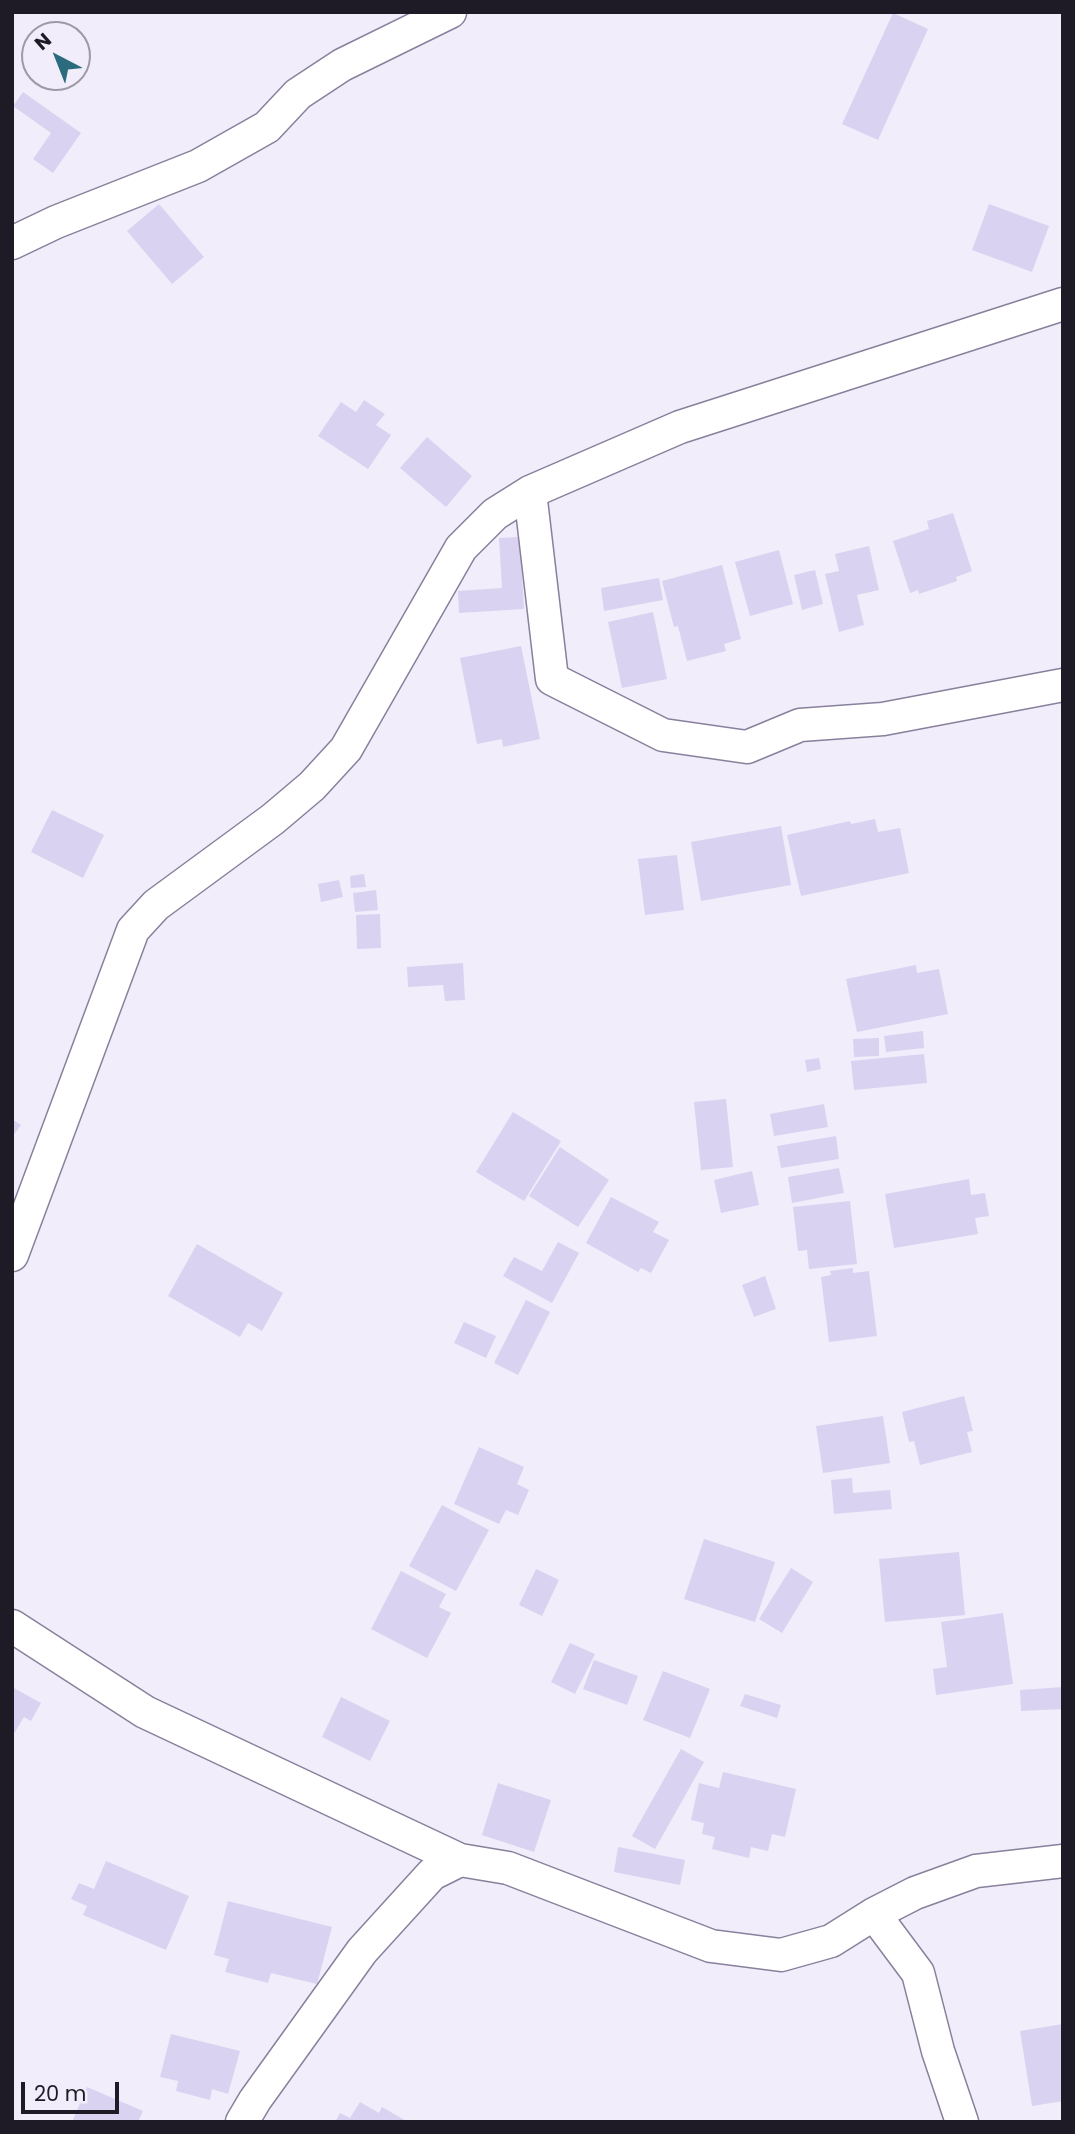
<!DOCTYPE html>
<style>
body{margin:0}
#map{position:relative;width:1075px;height:2134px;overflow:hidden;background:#f1edfa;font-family:Poppins,sans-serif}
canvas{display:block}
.frame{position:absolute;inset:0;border:14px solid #1e1b26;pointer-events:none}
.north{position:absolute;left:21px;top:21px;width:70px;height:70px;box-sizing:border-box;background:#f1edfa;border:2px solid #9d99a5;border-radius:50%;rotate:318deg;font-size:19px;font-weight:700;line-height:28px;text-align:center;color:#1e1b26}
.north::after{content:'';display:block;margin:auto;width:24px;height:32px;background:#2a6c7e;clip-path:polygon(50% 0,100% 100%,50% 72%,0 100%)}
.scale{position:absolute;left:21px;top:2082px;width:98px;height:32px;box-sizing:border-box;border:4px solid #1e1b26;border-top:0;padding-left:9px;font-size:21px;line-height:24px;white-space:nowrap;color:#1e1b26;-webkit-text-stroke:5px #f1edfa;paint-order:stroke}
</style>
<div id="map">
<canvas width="1075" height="2134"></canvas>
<div class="frame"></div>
<div class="north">N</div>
<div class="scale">20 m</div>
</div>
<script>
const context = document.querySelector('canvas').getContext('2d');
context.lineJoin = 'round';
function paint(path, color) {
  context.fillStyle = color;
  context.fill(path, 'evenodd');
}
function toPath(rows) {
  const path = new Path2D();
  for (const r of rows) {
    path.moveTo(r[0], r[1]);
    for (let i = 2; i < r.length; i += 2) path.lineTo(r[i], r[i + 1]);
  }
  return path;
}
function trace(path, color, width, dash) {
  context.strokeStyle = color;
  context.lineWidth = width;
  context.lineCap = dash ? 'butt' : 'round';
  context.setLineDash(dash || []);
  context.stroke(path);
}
paint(toPath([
 [893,13,928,29,878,140,842,124],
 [23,92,81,133,53,173,33,159,51,133,13,106],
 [159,204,204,257,172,284,127,231],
 [989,204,1049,226,1032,272,972,250],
 [364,400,385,414,376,425,391,435,368,469,318,436,341,402,356,412],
 [427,437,472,476,446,507,400,468],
 [953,513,972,571,956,577,957,581,919,594,918,590,910,593,893,541,929,529,927,521],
 [520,537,524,609,459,613,458,591,502,588,499,538],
 [869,546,879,590,857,595,864,625,839,632,825,574,839,571,835,554],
 [779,550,793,604,750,616,735,562],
 [722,565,741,639,724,644,726,651,687,661,678,626,674,627,662,581],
 [815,570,823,604,802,610,794,575],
 [659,578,663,600,604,611,601,588],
 [653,612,667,679,622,688,608,622],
 [521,646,540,739,503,747,502,739,477,744,460,658],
 [52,810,104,835,83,878,31,852],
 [875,819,878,832,900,828,909,873,801,896,787,835,850,821,851,824],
 [781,826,791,885,701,901,691,842],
 [677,855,684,910,645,915,638,859],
 [364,874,366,887,351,888,350,876],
 [339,880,343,897,321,902,318,884],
 [376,890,378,910,355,912,353,893],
 [380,914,381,948,357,949,356,915],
 [463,963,465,1000,445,1001,443,985,408,987,407,967],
 [916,965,917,973,939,969,948,1014,857,1032,846,979],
 [923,1031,924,1048,886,1052,884,1036],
 [879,1038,879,1056,854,1057,853,1039],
 [924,1054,927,1083,854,1090,851,1061],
 [819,1058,821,1069,807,1072,805,1060],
 [726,1099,733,1167,701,1170,694,1102],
 [824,1104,828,1127,774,1136,770,1114],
 [513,1112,561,1141,524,1201,476,1172],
 [12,1119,21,1125,12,1137],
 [836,1136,839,1159,781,1168,777,1146],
 [560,1147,609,1180,578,1227,529,1196],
 [839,1168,844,1193,792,1203,788,1177],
 [752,1171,759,1205,721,1213,714,1180],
 [969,1179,971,1195,985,1193,989,1216,975,1218,978,1234,894,1248,885,1194],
 [611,1197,659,1222,653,1232,669,1240,651,1273,641,1268,638,1272,586,1243],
 [850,1201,857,1264,809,1269,807,1250,798,1251,793,1207],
 [558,1242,579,1253,552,1303,503,1276,514,1257,542,1271],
 [197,1244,283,1293,262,1331,248,1323,240,1337,168,1296],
 [853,1268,853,1273,869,1271,877,1336,829,1342,821,1277,831,1275,830,1271],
 [765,1276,776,1309,754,1317,742,1285],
 [526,1300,550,1312,518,1375,494,1363],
 [464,1322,496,1336,486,1358,454,1343],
 [964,1396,973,1431,967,1432,972,1452,920,1465,914,1441,909,1442,902,1412],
 [883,1416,890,1463,823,1473,816,1426],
 [479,1447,524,1467,517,1484,529,1490,518,1515,506,1510,499,1524,454,1504],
 [852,1478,853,1493,890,1490,892,1509,834,1514,831,1480],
 [442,1505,489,1530,456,1591,409,1566],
 [704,1539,775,1562,755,1622,684,1599],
 [959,1552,965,1615,885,1622,879,1559],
 [791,1568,813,1582,782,1633,759,1619],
 [536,1569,559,1580,542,1616,519,1605],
 [401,1571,446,1594,439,1607,451,1613,427,1658,371,1629],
 [1003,1613,1013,1684,936,1695,933,1669,947,1667,941,1622],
 [570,1643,595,1654,575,1694,551,1682],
 [594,1660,638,1676,627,1705,583,1689],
 [663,1671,710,1689,690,1738,643,1720],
 [12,1687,41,1703,31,1721,24,1717,12,1737],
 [1063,1687,1063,1709,1021,1711,1020,1690],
 [745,1694,781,1705,777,1718,740,1706],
 [341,1697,390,1721,370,1761,322,1737],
 [681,1749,704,1762,655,1849,632,1836],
 [723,1772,796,1789,785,1837,772,1834,768,1851,751,1847,749,1858,712,1849,715,1837,702,1834,704,1823,691,1820,699,1783,719,1788],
 [498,1783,551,1800,534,1852,482,1835],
 [618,1847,685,1860,680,1885,614,1872],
 [106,1861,189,1896,166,1950,83,1915,87,1906,71,1899,79,1883,94,1889],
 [228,1901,332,1927,317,1984,271,1973,268,1983,225,1972,229,1959,214,1955],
 [1063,2024,1063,2101,1032,2106,1020,2031],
 [171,2034,240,2051,228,2094,212,2089,210,2100,176,2091,178,2081,160,2077],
 [87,2087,143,2111,138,2122,72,2122],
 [360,2102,379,2113,382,2107,408,2122,335,2122,340,2113,350,2118]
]), '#dad2f1');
const minor = toPath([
 [12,243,56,222,198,166,267,127,298,94,342,65,450,12],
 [530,492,552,679,663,735,747,747,800,725,883,719,1063,685],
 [12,1255,133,930,156,905,273,819,312,786,346,749,461,548,495,514,530,492,680,427,1063,304],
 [12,1626,145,1712,460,1860],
 [874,1914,918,1973,938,2051,962,2122],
 [242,2122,255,2100,362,1951,432,1874,460,1860,508,1868,711,1946,781,1955,831,1941,874,1914,915,1893,976,1871,1063,1861]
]);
trace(minor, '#88809c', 35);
trace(minor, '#fff', 32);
</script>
